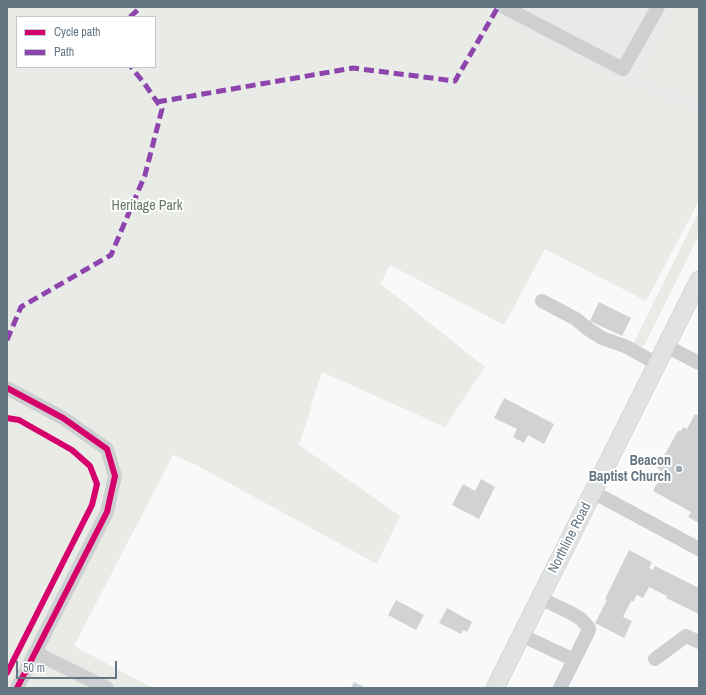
<!DOCTYPE html>
<style>
body{margin:0}
#map{position:relative;width:706px;height:695px;overflow:hidden;background:#f9f9f9;font-family:"Archivo Narrow",sans-serif}
canvas{display:block}
.frame{position:absolute;inset:0;border:8px solid #657683;pointer-events:none}
.legend{position:absolute;left:16px;top:16px;width:140px;height:52px;box-sizing:border-box;background:#fff;border:1px solid #c1c8cd;margin:0;padding:5px 7px;list-style:none;font-size:12px;color:#657683}
.legend li{display:flex;align-items:center;gap:8px;height:20px}
.legend b{width:20px;border:1px solid #c1c8cd}
.scale{position:absolute;left:16px;top:661px;width:101px;height:18px;box-sizing:border-box;border:2px solid #657683;border-top:0;padding-left:5px;font-size:12px;line-height:14px;white-space:nowrap;color:#657683;-webkit-text-stroke:3px #fff;paint-order:stroke}
</style>
<div id="map">
<canvas width="706" height="695"></canvas>
<div class="frame"></div>
<ul class="legend">
<li><b style="height:5px;background:#d6006c"></b>Cycle path</li>
<li><b style="height:5px;background:#8e44ad"></b>Path</li>
</ul>
<div class="scale">50 m</div>
</div>
<script>
const context = document.querySelector('canvas').getContext('2d');
context.lineJoin = 'round';
function paint(path, color) {
  context.fillStyle = color;
  context.fill(path, 'evenodd');
}
function toPath(rows) {
  const path = new Path2D();
  for (const r of rows) {
    path.moveTo(r[0], r[1]);
    for (let i = 2; i < r.length; i += 2) path.lineTo(r[i], r[i + 1]);
  }
  return path;
}
function trace(path, color, width, dash) {
  context.strokeStyle = color;
  context.lineWidth = width;
  context.lineCap = dash ? 'butt' : 'round';
  context.setLineDash(dash || []);
  context.stroke(path);
}
function label(font, color, halo, rows, align = 'center') {
  context.font = font + ' "Archivo Narrow",sans-serif';
  context.lineWidth = 4;
  context.setLineDash([]);
  context.textBaseline = 'middle';
  context.strokeStyle = halo;
  context.fillStyle = color;
  for (const [text, x, y, turn = 0] of rows) {
    context.save();
    context.translate(x, y);
    context.rotate((+turn || 0) * Math.PI / 180);
    context.textAlign = isNaN(turn) ? turn : align;
    if (halo) context.strokeText(text, 0, 0);
    context.fillText(text, 0, 0);
    context.restore();
  }
}
paint(toPath([
 [465,7,699,7,699,129]
]), '#e8e9e9');
paint(toPath([
 [7,7,482,7,524,31,627,83,670,102,698,110,699,111,699,201,646,301,545,249,504,325,390,265,381,284,485,367,445,427,322,372,299,445,400,516,377,564,196,465,173,455,74,646,153,688,7,688],
 [17,17,155,17,155,67,17,67],
 [675,7,699,7,699,104,684,95,638,78,654,46],
 [699,211,699,235,644,346,638,346,633,344]
]), '#e8ebe6');
paint(toPath([
 [599,302,631,318,622,336,590,321],
 [504,398,554,424,544,444,528,435,524,443,513,437,517,429,494,418],
 [695,414,699,416,699,523,688,517,691,512,653,491,661,477,658,475,661,470,657,468,678,431,681,431,683,427,687,429],
 [481,479,495,487,479,519,452,505,463,484,475,491],
 [629,550,652,562,649,568,652,570,655,566,699,588,699,614,666,598,667,596,649,587,643,598,637,595,633,602,631,601,623,617,632,621,624,638,595,623,607,600,605,599],
 [396,600,424,615,416,630,388,615],
 [447,608,472,622,467,632,463,630,461,634,439,623],
 [354,682,366,688,351,688]
]), '#d0d2d3');
const major = toPath([
 [495,688,699,280]
]);
trace(major, '#d5d6d7', 19);
trace(toPath([
 [504,7,623,69,658,7],
 [542,301,576,319,588,329,602,338,627,347,657,364],
 [666,346,699,363],
 [7,388,63,418,107,449,115,476,107,512,17,688],
 [593,492,699,549],
 [540,598,571,613,581,619,589,628,589,630,560,688],
 [521,635,574,660],
 [36,653,107,688],
 [655,659,686,636,699,642]
]), '#cecfd0', 14);
trace(major, '#e1e2e2', 17);
trace(toPath([
 [130,17,141,7],
 [157,102,353,68,455,81,498,7],
 [7,340,21,307,111,255,145,175,162,109,144,83,131,67]
]), '#8e44ad', 5, [10, 5]);
trace(toPath([
 [7,388,63,418,107,449,115,476,107,512,17,688],
 [7,418,19,420,72,450,90,466,97,484,92,505,7,673]
]), '#d6006c', 6);
for (const [x, y, r, color] of [
 [679,469,4,"#99a4ac"]
]) {
  const dot = new Path2D();
  dot.arc(x, y, r, 0, 2 * Math.PI);
  context.fillStyle = color;
  context.fill(dot);
  trace(dot, '#fff', 1.5);
}
label('14px', '#687a64', '#fff', [
 ["Heritage Park",147,206]
]);
label('bold 14px', '#657683', '#fff', [
 ["Beacon",671,461],
 ["Baptist Church",671,477]
], 'right');
label('14px', '#657683', '#fff', [
 ["Northline Road",570,538,-63]
]);
</script>
